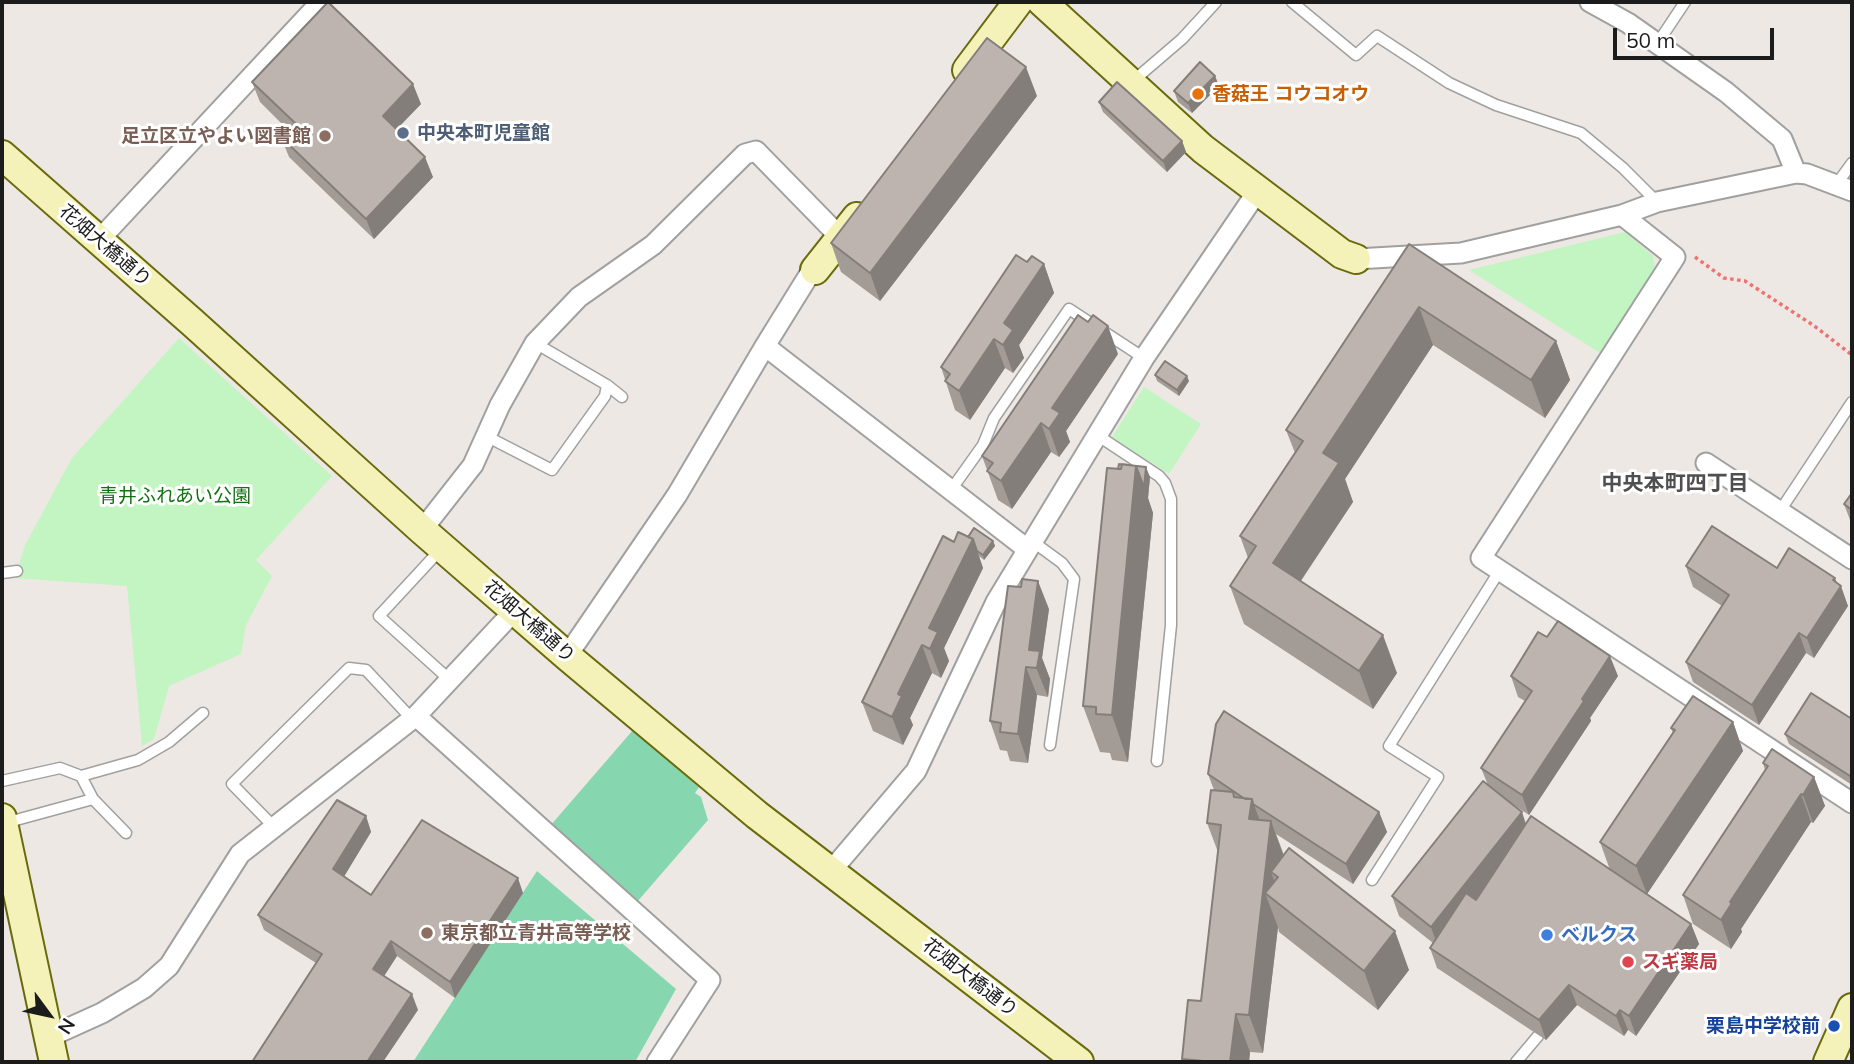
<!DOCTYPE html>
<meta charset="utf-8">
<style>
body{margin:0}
#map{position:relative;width:1854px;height:1064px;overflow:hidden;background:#ede8e3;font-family:Mulish,sans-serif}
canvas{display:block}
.frame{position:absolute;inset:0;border:4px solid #1c1c1c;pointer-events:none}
.north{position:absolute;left:14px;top:980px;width:70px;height:70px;-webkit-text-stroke:5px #fff;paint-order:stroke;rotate:123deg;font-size:19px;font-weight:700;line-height:28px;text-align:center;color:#1c1c1c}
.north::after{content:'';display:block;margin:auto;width:24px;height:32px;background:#1c1c1c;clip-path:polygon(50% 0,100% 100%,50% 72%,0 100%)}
.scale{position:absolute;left:1613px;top:28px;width:161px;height:32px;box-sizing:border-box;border:4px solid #1c1c1c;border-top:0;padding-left:9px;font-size:21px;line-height:24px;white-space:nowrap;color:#1c1c1c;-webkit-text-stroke:5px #fff;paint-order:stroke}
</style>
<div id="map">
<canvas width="1854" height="1064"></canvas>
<div class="frame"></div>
<div class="north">N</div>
<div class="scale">50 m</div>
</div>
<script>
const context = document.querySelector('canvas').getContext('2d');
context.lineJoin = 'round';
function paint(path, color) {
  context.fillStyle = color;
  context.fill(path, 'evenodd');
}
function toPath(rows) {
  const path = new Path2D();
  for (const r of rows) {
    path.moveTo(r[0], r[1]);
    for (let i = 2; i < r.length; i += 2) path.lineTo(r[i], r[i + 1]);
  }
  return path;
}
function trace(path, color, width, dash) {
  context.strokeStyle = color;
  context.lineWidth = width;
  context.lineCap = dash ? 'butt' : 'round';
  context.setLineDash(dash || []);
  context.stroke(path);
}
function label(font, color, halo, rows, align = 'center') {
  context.font = font + ' Mulish,"Noto Sans JP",sans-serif';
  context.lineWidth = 6;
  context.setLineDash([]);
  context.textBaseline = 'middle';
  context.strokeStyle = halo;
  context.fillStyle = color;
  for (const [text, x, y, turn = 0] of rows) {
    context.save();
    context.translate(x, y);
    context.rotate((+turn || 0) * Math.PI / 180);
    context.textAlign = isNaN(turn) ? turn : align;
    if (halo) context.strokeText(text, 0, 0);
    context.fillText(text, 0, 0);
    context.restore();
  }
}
paint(toPath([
 [1625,232,1653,256,1655,268,1600,353,1469,270],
 [179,338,332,476,256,560,272,576,246,625,241,654,169,686,154,739,142,746,127,586,15,578,25,545,72,458],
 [1144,387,1201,424,1169,474,1112,437]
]), '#c3f5c2');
paint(toPath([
 [633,730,699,787,695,793,701,797,708,820,637,902,550,826],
 [537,871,676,989,635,1062,413,1062]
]), '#86d7af');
const lane = toPath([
 [1292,2,1356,55,1377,36,1449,83,1496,105,1581,133,1623,168,1657,202],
 [1657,44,1685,2],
 [1133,81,1182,39,1216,2],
 [1836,185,1852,163],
 [607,385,622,397],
 [1097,435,1159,476,1165,483,1171,499,1171,625,1157,761],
 [486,436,552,470,605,396,607,385,535,343],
 [951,490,983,445,994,418,1069,309,1144,358],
 [1780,511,1852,402],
 [1032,541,1062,563,1074,579,1050,745],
 [441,549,379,616,451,681],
 [2,573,17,571],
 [81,776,93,799,126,833],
 [2,781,60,768,81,776,138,760,169,742,203,713],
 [5,823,93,799],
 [274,827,232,784,349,668,366,670,412,719],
 [1372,880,1438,777,1389,746,1500,570],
 [1516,1062,1538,1036]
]);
const street = toPath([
 [1590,2,1628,23,1726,92,1782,139,1796,173],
 [1622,215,1675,257,1481,558,1852,803],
 [99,240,321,2],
 [1356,259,1461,253,1622,215,1657,202,1796,173,1807,174,1852,191],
 [765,346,1027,549],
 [1706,463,1852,559],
 [422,530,473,465,500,405,535,343,579,297,653,245,745,154,756,151,841,238],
 [567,656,677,495,765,346,809,275,815,270],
 [416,716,710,980,657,1062],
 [831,871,916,771,996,602,1144,358,1257,192],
 [49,1037,102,1013,144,988,169,966,240,854,416,716,515,610]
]);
const secondary = toPath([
 [1042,2,1203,149,1342,254,1356,259],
 [967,70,1018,2],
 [2,155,193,323,422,530,567,656,757,815,1079,1062],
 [815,270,857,217],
 [2,818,54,1062],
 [1828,1062,1852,1008]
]);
trace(lane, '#a0a0a0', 13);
trace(street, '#a0a0a0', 23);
trace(secondary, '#696a0c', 32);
trace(toPath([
 [1695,257,1724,278,1745,281,1813,325,1852,355]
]), '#ef7271', 3.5, [3.5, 3.5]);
trace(lane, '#fff', 10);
trace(street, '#fff', 19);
trace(secondary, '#f4f1b9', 28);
paint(toPath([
 [1215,76,1219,86,1192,113,1178,102,1174,91],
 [252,82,421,104,397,129,433,177,374,239,289,157,281,137,288,130,260,102],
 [1037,96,880,301,841,272,831,243],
 [1099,102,1182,141,1186,152,1167,172,1103,112],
 [1409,244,1556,341,1570,380,1545,418,1433,345,1345,479,1353,502,1301,581,1397,673,1373,709,1244,624,1230,586,1248,558,1240,536,1295,453,1286,430],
 [1027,262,1044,264,1054,293,1019,345,1024,358,1013,373,1005,368,970,420,955,410,941,367],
 [1118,354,1066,431,1070,442,1059,457,1051,452,1012,509,998,500,982,456],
 [1155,375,1189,381,1179,396,1157,381],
 [1150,477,1148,498,1153,513,1128,762,1112,760,1110,753,1100,752,1083,706],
 [1852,493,1852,521,1850,520,1844,504],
 [993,541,995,546,984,560,979,556,983,568,944,648,949,661,941,678,932,673,910,718,913,725,903,745,873,731,862,702,954,542],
 [1686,566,1777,568,1836,582,1848,606,1814,658,1806,653,1759,725,1693,682,1686,662,1722,606,1693,587],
 [1049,609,1042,658,1050,679,1048,697,1037,695,1028,763,1010,761,1007,751,1000,750,990,721],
 [1547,637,1618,676,1590,718,1591,721,1529,815,1505,799,1526,824,1610,870,1600,842,1673,733,1671,728,1733,722,1743,751,1647,894,1691,924,1699,944,1636,1036,1628,1030,1624,1036,1577,1005,1546,1040,1437,968,1430,948,1433,943,1399,916,1392,896,1488,785,1481,768,1525,701,1518,697,1511,676],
 [1852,719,1852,785,1789,744,1785,734],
 [1763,763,1814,777,1825,806,1813,823,1811,822,1741,929,1742,932,1731,949,1693,924,1683,895,1765,770],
 [1208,774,1379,812,1387,832,1353,884,1276,834,1284,855,1409,970,1378,1010,1279,932,1278,927,1263,1053,1250,1052,1249,1062,1183,1062,1182,1059,1201,1001,1218,852,1207,823,1214,790],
 [366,816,371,832,344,876,371,895,523,893,455,998,397,956,384,976,418,1010,316,963,264,930,258,915]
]), '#a39b96');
paint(toPath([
 [1026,67,1037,96,880,301,870,273],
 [1215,76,1219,86,1192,113,1188,103],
 [413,84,421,104,390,136,383,116],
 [1182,141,1186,152,1167,172,1163,161],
 [425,157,433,177,374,239,366,219],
 [1044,264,1054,293,1019,345,1024,358,1013,373,1003,345,1004,323],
 [1419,307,1433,345,1345,479,1353,502,1287,601,1273,563,1323,453],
 [1108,326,1118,354,1066,431,1070,442,1059,457,1049,429,1052,408],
 [994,339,1005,368,970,420,959,391],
 [1556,341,1570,380,1545,418,1531,380],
 [1187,376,1189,381,1179,396,1177,390],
 [1041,423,1051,452,1012,509,1001,481],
 [1136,466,1146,467,1150,477,1148,498,1153,513,1128,762,1112,715],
 [973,539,983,568,944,648,949,661,941,678,930,649,929,628],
 [993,541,995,546,984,560,983,555],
 [1835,578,1839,589,1841,586,1848,606,1814,658,1807,638],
 [1038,581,1049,609,1042,658,1050,679,1048,697,1029,650],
 [1799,633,1806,653,1759,725,1752,705],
 [1383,635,1397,673,1373,709,1359,671],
 [922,645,932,673,910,718,913,725,903,745,892,717,898,694],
 [1610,656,1618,676,1590,718,1591,721,1529,815,1522,795],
 [1026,667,1037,695,1028,763,1018,734],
 [1733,722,1743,751,1647,894,1636,866],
 [1814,777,1825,806,1813,823,1803,795],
 [1801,794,1811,822,1741,929,1742,932,1731,949,1721,920,1730,902],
 [1252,799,1266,838,1249,819],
 [1379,812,1387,832,1353,884,1346,864],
 [1522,812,1529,833,1438,947,1431,927],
 [366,816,371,832,339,885,333,869],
 [1271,821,1285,860,1278,877,1271,872,1281,899,1265,893,1278,927,1263,1053,1249,1015],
 [518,878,523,893,455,998,450,982],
 [1691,924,1699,944,1636,1036,1629,1016],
 [1395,931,1409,970,1378,1010,1364,971],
 [391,941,397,956,379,984,373,969],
 [1569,985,1577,1005,1546,1040,1539,1020],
 [412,994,418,1010,383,1062,367,1062],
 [1620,1010,1628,1030,1624,1036,1616,1016],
 [1236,1014,1250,1052,1249,1062,1230,1062]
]), '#847e7a');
const building = toPath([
 [328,2,413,84,383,116,425,157,366,219,281,137,295,123,252,82,328,2],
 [987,38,1026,67,870,273,831,243,987,38],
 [1200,62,1215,76,1188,103,1174,91,1200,62],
 [1117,82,1182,141,1163,161,1099,102,1117,82],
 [1409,244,1556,341,1531,380,1419,307,1323,453,1339,463,1273,563,1383,635,1359,671,1230,586,1256,546,1240,536,1303,441,1286,430,1409,244],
 [1016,255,1027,262,1032,256,1044,264,1004,323,1013,330,1003,345,994,339,959,391,945,381,950,374,941,367,1016,255],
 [1078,315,1088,322,1093,315,1108,326,1052,408,1060,413,1049,429,1041,423,1001,481,987,471,993,463,982,456,1078,315],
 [1165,361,1187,376,1177,390,1155,375,1165,361],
 [1119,464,1146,467,1144,487,1136,466,1122,464,1121,469,1118,469,1119,464],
 [1122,464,1136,466,1112,715,1096,714,1096,707,1083,706,1107,468,1121,469,1122,464],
 [1852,493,1852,510,1844,504,1852,493],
 [1712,526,1777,568,1789,548,1835,578,1833,580,1841,586,1807,638,1799,633,1752,705,1686,662,1729,595,1686,566,1712,526],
 [974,528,993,541,983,555,977,551,973,539,968,537,974,528],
 [958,532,973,539,929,628,938,632,930,649,922,645,898,694,902,696,892,717,862,702,943,536,954,542,958,532],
 [1022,579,1038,581,1029,650,1040,651,1037,668,1026,667,1018,734,1000,732,1001,723,990,721,1008,586,1021,587,1022,579],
 [1558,621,1610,656,1582,699,1584,701,1522,795,1481,768,1532,691,1511,676,1538,632,1547,637,1558,621],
 [1811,693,1852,719,1852,772,1850,776,1785,734,1811,693],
 [1693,696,1733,722,1636,866,1600,842,1675,730,1671,728,1693,696],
 [1224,711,1379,812,1346,864,1253,804,1252,799,1245,799,1208,774,1216,724,1224,711],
 [1772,749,1814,777,1803,795,1801,794,1730,902,1732,903,1721,920,1683,895,1768,766,1763,763,1772,749],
 [1483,781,1522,812,1431,927,1392,896,1483,781],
 [1211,790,1233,792,1234,797,1252,799,1249,819,1271,821,1249,1015,1236,1014,1230,1062,1214,1062,1182,1059,1188,1000,1201,1001,1221,825,1207,823,1211,790],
 [337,800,366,816,333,869,371,895,422,820,518,878,450,982,391,941,373,969,412,994,367,1062,252,1062,322,954,258,915,337,800],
 [1531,816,1691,924,1629,1016,1620,1010,1616,1016,1569,985,1539,1020,1430,948,1466,893,1476,900,1531,816],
 [1289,848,1395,931,1364,971,1265,893,1278,877,1271,872,1289,848]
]);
paint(building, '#bdb4af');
trace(building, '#847e7a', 2);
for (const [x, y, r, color] of [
 [1198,94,7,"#e8710a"],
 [403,133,7,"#5c6f8a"],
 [325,136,7,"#8d6e63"],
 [427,933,7,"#8d6e63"],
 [1547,935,7,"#3f7fe0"],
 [1628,962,7,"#e0444e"],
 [1834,1026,7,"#1a4fb4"]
]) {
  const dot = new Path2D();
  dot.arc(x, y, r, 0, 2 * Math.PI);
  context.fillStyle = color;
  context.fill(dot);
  trace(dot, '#fff', 2.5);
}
label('bold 19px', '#c56008', '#fff', [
 ["香菇王 コウコオウ",1212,94]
], 'left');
label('bold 19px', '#4e5e75', '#fff', [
 ["中央本町児童館",417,133]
], 'left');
label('bold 19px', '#785e54', '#fff', [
 ["足立区立やよい図書館",311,136],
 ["東京都立青井高等学校",441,933,"left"]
], 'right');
label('19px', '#1c1c1c', '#fff', [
 ["花畑大橋通り",105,246,41],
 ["花畑大橋通り",529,622,41],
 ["花畑大橋通り",970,978,38]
]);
label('19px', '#147113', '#fff', [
 ["青井ふれあい公園",175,496]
]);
label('bold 19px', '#366cbe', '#fff', [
 ["ベルクス",1561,935]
], 'left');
label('bold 19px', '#be3a42', '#fff', [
 ["スギ薬局",1642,962]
], 'left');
label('bold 19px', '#164399', '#fff', [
 ["栗島中学校前",1820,1026]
], 'right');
label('bold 21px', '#4f4f4f', '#fff', [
 ["中央本町四丁目",1675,484]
]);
</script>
